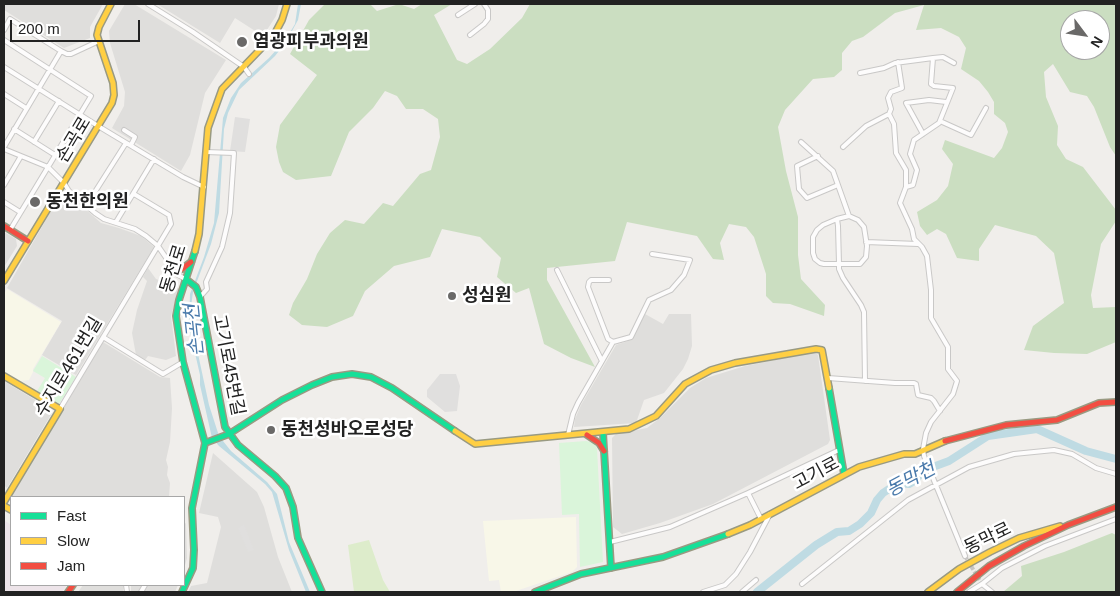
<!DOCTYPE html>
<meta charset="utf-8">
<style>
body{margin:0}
#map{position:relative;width:1120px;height:596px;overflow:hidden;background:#f0eeeb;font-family:Helvetica,sans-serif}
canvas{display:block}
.frame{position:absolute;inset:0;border:5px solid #222;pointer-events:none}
.legend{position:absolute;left:10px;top:496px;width:175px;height:90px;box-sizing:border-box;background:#fff;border:1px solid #a7a7a7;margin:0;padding:6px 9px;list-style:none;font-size:15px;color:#222}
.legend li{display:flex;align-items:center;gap:10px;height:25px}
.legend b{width:25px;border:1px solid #a7a7a7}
.north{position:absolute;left:1060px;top:10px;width:50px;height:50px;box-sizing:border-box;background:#fff;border:1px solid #a7a7a7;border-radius:50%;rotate:121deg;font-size:14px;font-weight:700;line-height:20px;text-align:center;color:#222}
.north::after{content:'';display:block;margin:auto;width:18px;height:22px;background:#6a6968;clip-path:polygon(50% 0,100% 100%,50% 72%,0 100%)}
.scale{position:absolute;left:10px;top:20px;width:130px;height:22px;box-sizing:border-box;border:2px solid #222;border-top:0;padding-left:6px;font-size:15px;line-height:18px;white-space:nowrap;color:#222;-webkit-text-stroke:4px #fff;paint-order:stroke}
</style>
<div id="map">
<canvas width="1120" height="596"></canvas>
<div class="frame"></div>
<ul class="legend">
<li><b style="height:6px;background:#16e098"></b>Fast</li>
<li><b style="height:6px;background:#ffcf43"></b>Slow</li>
<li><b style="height:6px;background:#f24e42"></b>Jam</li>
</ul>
<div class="north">N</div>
<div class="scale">200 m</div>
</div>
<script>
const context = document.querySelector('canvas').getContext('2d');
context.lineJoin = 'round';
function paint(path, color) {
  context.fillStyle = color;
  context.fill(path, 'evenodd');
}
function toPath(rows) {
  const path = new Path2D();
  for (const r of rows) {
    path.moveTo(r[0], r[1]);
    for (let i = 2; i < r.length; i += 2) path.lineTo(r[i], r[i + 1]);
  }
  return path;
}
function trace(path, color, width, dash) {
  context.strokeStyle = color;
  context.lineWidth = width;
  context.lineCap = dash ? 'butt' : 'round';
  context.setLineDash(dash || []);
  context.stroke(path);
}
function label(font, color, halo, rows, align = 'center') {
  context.font = font + ' Helvetica,"Noto Sans KR",sans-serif';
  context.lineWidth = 5;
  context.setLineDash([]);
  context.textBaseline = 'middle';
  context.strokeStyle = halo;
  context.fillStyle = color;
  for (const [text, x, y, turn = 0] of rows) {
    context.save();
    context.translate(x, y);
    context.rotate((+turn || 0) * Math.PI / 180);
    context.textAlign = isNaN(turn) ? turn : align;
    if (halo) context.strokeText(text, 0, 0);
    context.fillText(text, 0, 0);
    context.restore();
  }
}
paint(toPath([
 [4,4,103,4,90,27,90,38,64,48,4,10],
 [125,4,134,4,226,60,205,93,190,155,181,171,112,128,124,106,125,92,110,43,109,31],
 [157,4,279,4,276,16,263,36,235,18,220,43],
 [66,192,101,223,119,228,141,236,154,247,76,375,42,355,62,321,7,288,60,195],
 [4,232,16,239,17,246,4,267],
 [148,268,156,279,177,286,179,289,171,316,176,356,166,360,148,356,145,360,136,355,132,333,137,310,147,281,143,277],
 [645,314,663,324,669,314,691,314,692,346,688,359,683,369,664,393,644,400,636,423,574,427,575,419,581,405,616,345,631,340],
 [103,342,160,377,170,378,172,408,170,442,166,460,168,467,167,475,170,483,169,497,13,497,11,496],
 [815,352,818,355,830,440,828,444,713,504,660,523,622,534,613,527,612,438,616,434,647,428,660,418,690,388,706,378,745,366],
 [4,381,52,410,52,413,7,488,4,485],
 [213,453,257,492,264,507,278,557,292,592,188,592,191,586,207,583,221,527,218,517,199,513],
 [184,521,186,524,187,558,184,569],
 [83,585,123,585,123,592,78,592],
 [131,585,178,585,175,592,131,592]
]), '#dfdedc');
paint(toPath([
 [4,520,11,525,11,585,67,585,62,592,4,592]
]), '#ede4e9');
paint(toPath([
 [7,289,61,322,33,369,33,372,29,380,21,381,4,371,4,294],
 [576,517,577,567,572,572,513,592,501,592,499,580,489,581,483,521]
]), '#f8f7e8');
paint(toPath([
 [369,540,383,580,390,592,354,592,348,545]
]), '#ddeccb');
paint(toPath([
 [325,4,370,4,377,11,399,4,414,9,422,4,452,4,434,15,457,60,467,64,490,49,522,18,530,4,1116,4,1116,156,1110,147,1094,107,1087,96,1070,92,1053,64,1044,72,1046,97,1058,126,1057,145,1066,159,1083,167,1116,210,1116,221,1101,244,1091,295,1093,308,1116,307,1116,342,1087,354,1054,353,1024,350,1033,326,1064,303,1054,253,1036,236,995,225,979,249,979,261,957,258,946,234,937,229,927,235,920,226,917,212,937,200,948,186,953,164,942,149,945,140,994,158,1002,148,1008,132,1005,123,994,114,994,102,988,92,979,81,961,69,966,48,959,37,941,28,916,30,924,5,895,13,863,37,852,41,842,53,842,70,834,77,813,79,785,110,778,127,786,171,798,217,798,255,801,279,825,305,824,316,790,304,773,303,766,296,766,274,754,237,746,227,729,224,720,243,724,260,713,259,697,236,627,222,615,261,547,268,547,280,595,367,571,358,544,344,529,288,516,293,497,277,501,258,480,237,442,229,430,257,394,266,365,291,353,316,327,327,302,325,289,315,293,303,307,279,317,254,330,233,345,220,364,224,383,203,393,206,420,174,431,170,440,137,438,119,423,109,406,109,397,96,385,91,373,108,349,132,331,176,296,180,283,172,279,162,276,147,280,125,317,75,290,54,309,20],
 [1070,20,1100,20,1100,50,1070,50],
 [1112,533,1116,535,1116,592,1003,592,1022,576,1021,566,1064,552]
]), '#cbdec1');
paint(toPath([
 [42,356,76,377,59,404,37,391,45,378,33,371],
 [586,441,594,443,597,449,603,562,580,567,579,514,562,515,559,443]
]), '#daf5da');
paint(toPath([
 [235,117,250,119,245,152,230,151],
 [440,374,456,374,460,386,457,411,445,412,427,397,427,390],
 [244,524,254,550,248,552,238,528]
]), '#e0dfde');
paint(toPath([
 [298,4,301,4,298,20,286,42,275,56,239,90,228,113,224,129,219,213,211,244,193,292,191,307,195,340,209,405,219,436,231,451,267,482,277,494,289,542,310,592,306,592,289,550,272,492,265,484,219,446,212,438,200,385,200,375,189,327,190,294,204,257,214,223,223,118,231,98,241,83,269,58,286,39,295,24]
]), '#bfdbe3');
trace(toPath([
 [757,592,816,545,837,532,849,531,860,524,871,513,877,500,883,493,898,483,909,484,916,480,922,471,949,461,988,436,1037,429,1086,451,1116,459]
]), '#bfdbe3', 8);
trace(toPath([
 [965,556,982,584]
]), '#c7c5c3', 4, [4, 2]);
const street = toPath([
 [148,4,193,32,244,67,249,74],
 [458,15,475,4],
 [4,30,10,19,61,51],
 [470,35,484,24,488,19,488,10,484,4],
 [4,40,91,96,10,230],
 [954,63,943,57,933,58,931,84,934,86,953,88,939,123,914,140,910,154,917,170,913,185,906,187,900,203,912,229,914,239,922,247,927,256,931,290,931,318,948,347,948,369,957,381,953,394,931,422,926,433,923,449,924,456,965,556],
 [4,67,98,126,183,177,204,187],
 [860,73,884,68,895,63,933,58],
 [4,94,26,108],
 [889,114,894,124,896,153,906,170,906,187],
 [940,121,971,135,986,108],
 [14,129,55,155],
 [124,130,135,137,131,145],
 [923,134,906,103,929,100,946,102],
 [34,142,59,101],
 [801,142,833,171,849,216],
 [4,147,61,51,67,54,71,54,99,41],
 [843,147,866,126,889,114,891,109,888,98,891,92,902,88,898,62],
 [4,149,48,167,64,183,69,191,95,213,104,219,135,229,146,236,158,246,178,275,187,280],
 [818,156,797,166,799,189,807,198,838,185],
 [4,185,21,156],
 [4,202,20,212],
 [86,206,126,143],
 [837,219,823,225,817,230,813,237,813,253,815,259,820,263,824,264,860,264,866,257,867,246,864,227,858,220,849,216,837,219,838,226,839,264,839,269,843,278,861,305,864,312,865,381],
 [116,222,154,159],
 [866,242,918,244],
 [557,270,602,361],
 [609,280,591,280,589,282,588,287,608,339,613,342],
 [200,297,207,289,206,282,222,247,230,213,234,153,206,152],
 [103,337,163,374,183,362],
 [828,378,895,383,914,383,916,384,918,395,931,398,934,401,940,411],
 [60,409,171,224,169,215,134,194],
 [568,435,573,414,578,403,613,342,631,337,649,300,671,290,684,275,690,260,652,254],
 [748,493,761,519],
 [610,542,670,527,748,493,839,450],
 [802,584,908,500,969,467,1014,454,1054,450,1072,454,1096,468,1116,474],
 [982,584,992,592],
 [126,585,127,592],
 [141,592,145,585],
 [703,592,725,585,736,574,750,552,770,514],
 [742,592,756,580],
 [969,592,982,584,1002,568,1045,546,1116,519]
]);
const fast = toPath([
 [187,280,196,287,200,297,225,427,238,445,275,476,286,488,293,507,298,538,322,592],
 [829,388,844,474],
 [603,433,611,568],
 [205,443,229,434,282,400,312,385,332,377,352,374,371,377,392,388,455,431],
 [182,592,193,568,194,550,192,508,205,443,183,362,176,316,179,300,195,251],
 [535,592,581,574,663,557,728,534]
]);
const slow = toPath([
 [195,251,199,234,208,128,222,89,274,35,282,20,287,4],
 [4,281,112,103,114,95,113,83,97,35,99,27,111,4],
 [4,376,60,409,4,502],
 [455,431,475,444,629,429,656,416,685,384,711,370,735,363,816,349,822,350,829,388],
 [4,506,11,510],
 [728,534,750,525,859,467,904,454,915,454,945,441],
 [928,592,959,569,990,552,1019,538,1060,526]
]);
const jam = toPath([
 [4,226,28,241],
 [174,271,182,269,191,262],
 [587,435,599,443,604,451],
 [945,441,1006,425,1057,420,1099,403,1116,402],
 [68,592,73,585],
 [957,592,989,566,1024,546,1068,525,1116,507]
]);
trace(street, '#c9c8c7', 6);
trace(fast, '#999a82', 8);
trace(slow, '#999a82', 8);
trace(jam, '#999a82', 8);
trace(street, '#fdfcfc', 4);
trace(fast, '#16e098', 5);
trace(slow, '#ffcf43', 5);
trace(jam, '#f24e42', 5);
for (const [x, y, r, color] of [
 [242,42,6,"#6a6968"],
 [35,202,6,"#6a6968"],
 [452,296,5,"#6a6968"],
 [271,430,5,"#6a6968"]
]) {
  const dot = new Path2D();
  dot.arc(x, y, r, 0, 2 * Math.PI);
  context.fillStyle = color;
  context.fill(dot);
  trace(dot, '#fff', 2);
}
label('bold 18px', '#222', '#fff', [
 ["염광피부과의원",253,42],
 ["동천한의원",46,202],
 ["성심원",462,296],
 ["동천성바오로성당",281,430]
], 'left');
label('18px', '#222', '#fff', [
 ["손곡로",74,140,-59],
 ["동천로",174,269,-73],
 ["고기로45번길",228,365,79],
 ["수지로461번길",69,367,-59],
 ["고기로",816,474,-28],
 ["동막로",988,539,-26]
]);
label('italic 19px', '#4a7aab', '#fff', [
 ["손곡천",195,330,-96],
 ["동막천",911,480,-28]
]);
</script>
